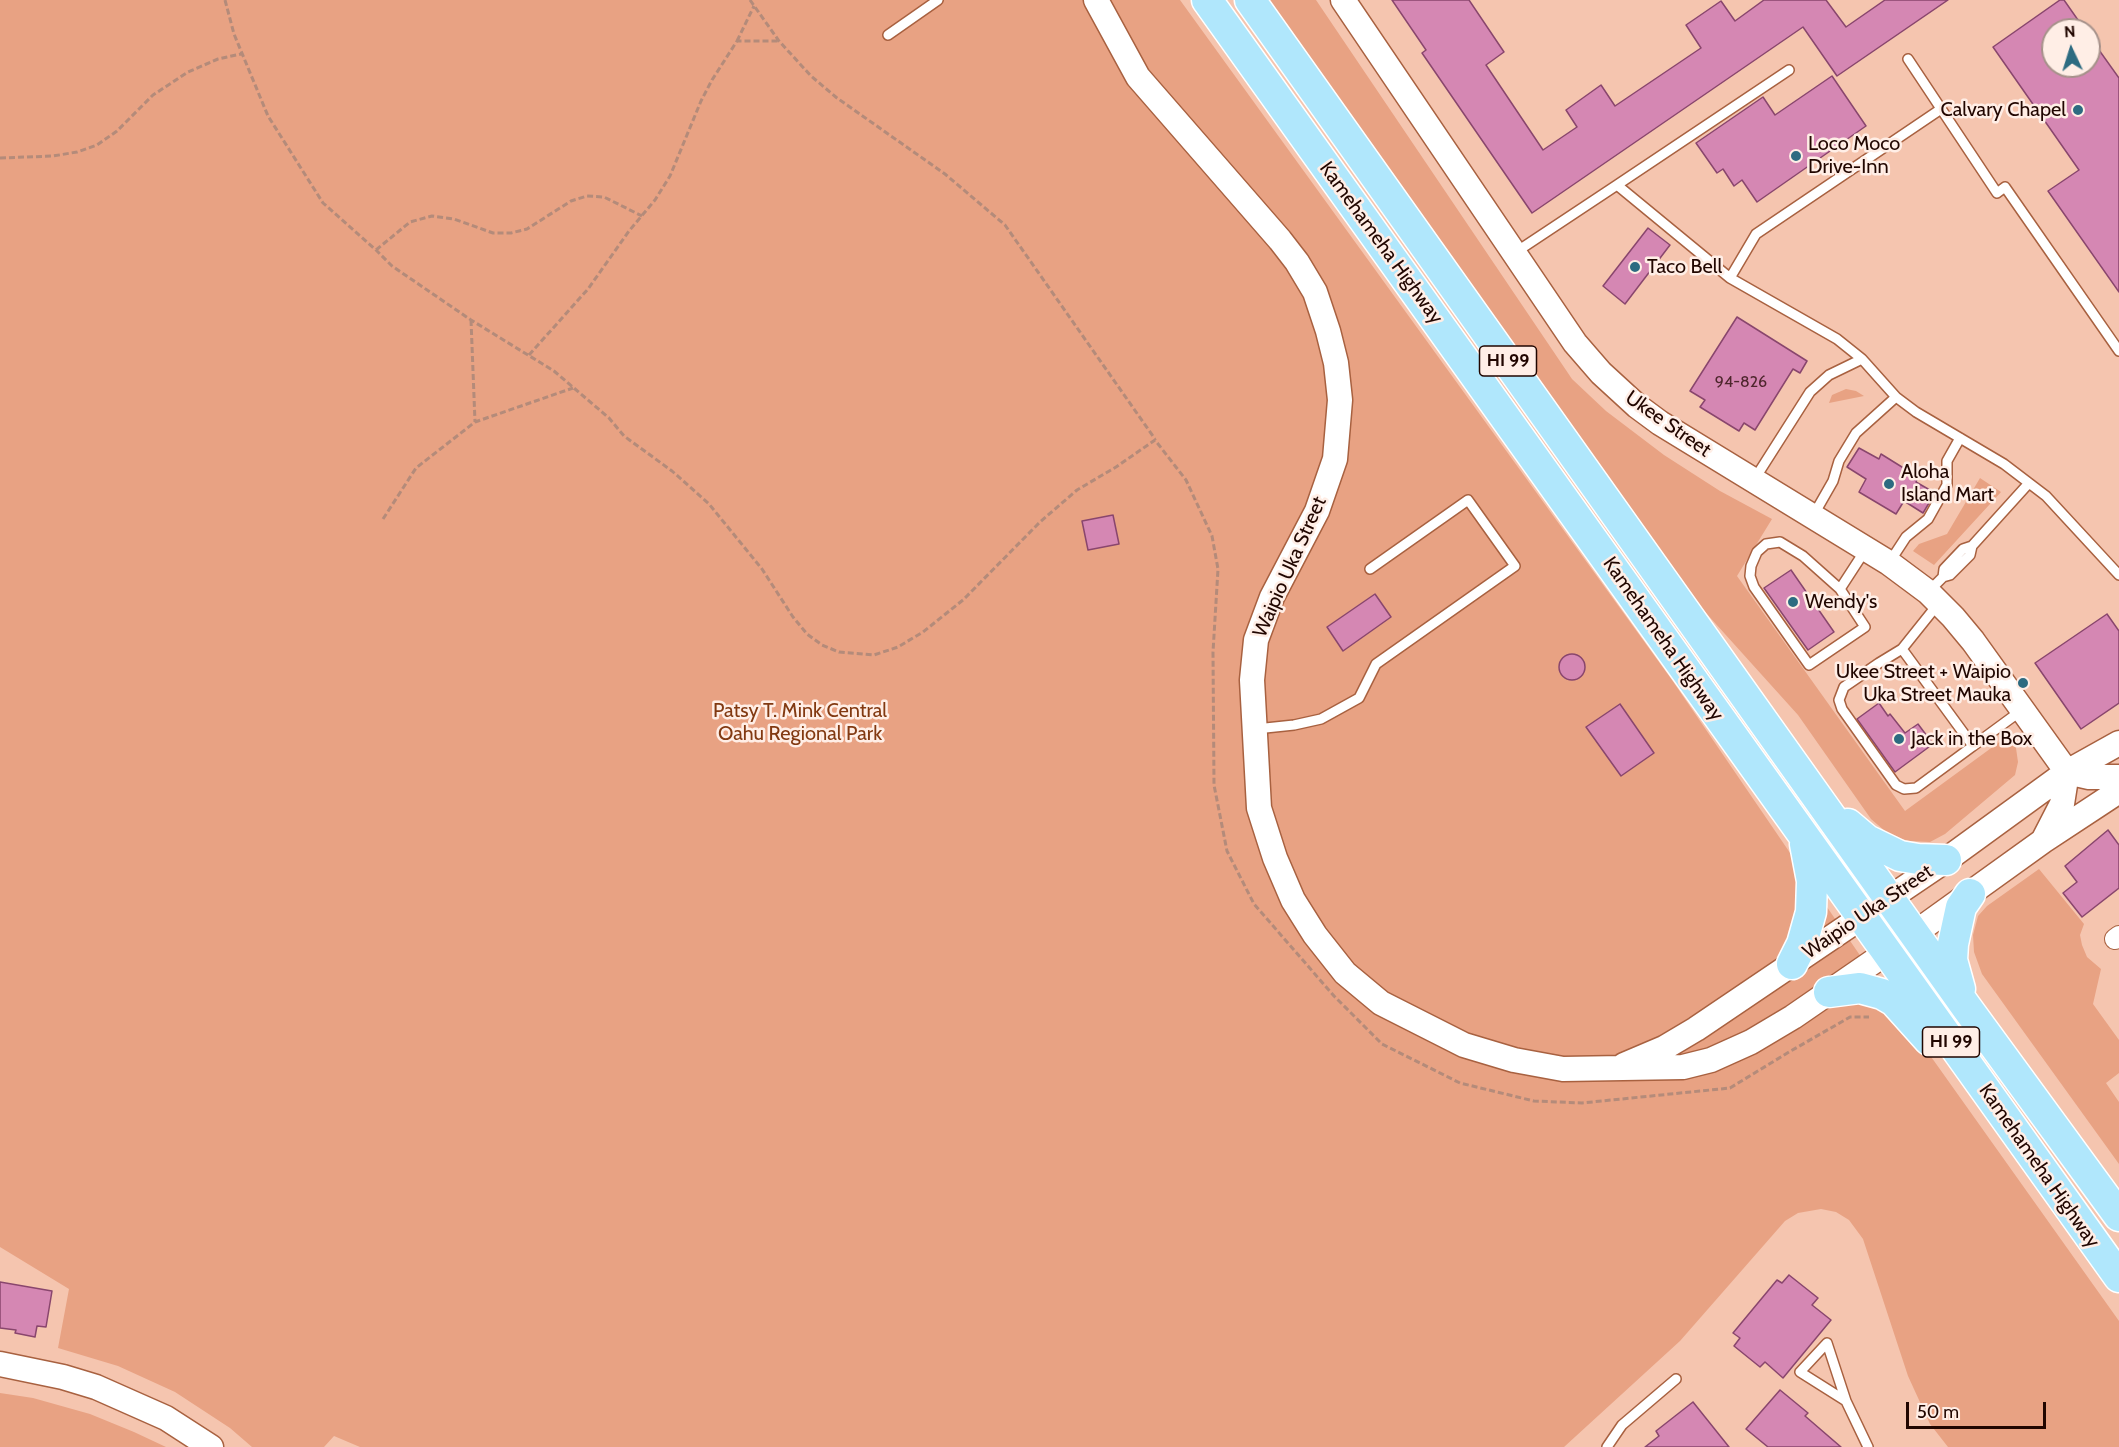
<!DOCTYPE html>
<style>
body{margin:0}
#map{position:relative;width:2119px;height:1447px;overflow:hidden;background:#f5c5af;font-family:Cabin,sans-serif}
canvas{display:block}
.north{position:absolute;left:2041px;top:18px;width:60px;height:60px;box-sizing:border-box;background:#ffeee6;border:2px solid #a6918a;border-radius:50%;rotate:356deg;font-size:16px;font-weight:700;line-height:24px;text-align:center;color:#210600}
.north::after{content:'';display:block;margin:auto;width:21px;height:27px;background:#2d6b81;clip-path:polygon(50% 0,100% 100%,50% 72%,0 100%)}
.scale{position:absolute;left:1906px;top:1402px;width:140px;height:27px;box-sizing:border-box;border:3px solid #210600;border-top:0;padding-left:8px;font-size:18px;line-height:21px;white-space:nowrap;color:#210600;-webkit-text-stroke:4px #ffeee6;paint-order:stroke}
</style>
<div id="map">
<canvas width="2119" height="1447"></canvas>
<div class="north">N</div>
<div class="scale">50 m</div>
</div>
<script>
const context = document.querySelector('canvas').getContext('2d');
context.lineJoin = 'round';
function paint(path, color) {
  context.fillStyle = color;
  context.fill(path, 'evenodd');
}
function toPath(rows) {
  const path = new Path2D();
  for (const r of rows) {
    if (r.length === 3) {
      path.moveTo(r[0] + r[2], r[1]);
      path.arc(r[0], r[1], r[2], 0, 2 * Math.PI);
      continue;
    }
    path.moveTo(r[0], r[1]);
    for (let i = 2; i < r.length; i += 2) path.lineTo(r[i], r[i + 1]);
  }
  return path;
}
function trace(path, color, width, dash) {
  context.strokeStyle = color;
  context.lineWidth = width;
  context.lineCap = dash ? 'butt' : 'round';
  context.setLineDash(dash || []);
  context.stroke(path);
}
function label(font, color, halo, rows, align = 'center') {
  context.font = font + ' Cabin,sans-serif';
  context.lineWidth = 5;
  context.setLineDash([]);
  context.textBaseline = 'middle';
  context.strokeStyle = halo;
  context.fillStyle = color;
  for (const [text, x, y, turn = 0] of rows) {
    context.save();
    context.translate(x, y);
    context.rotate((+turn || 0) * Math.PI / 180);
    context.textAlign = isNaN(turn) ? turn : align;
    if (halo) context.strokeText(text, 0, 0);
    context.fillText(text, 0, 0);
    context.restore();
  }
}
paint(toPath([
 [0,0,1180,0,1672,680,1885,992,2119,1321,2119,1447,1948,1447,1930,1424,1908,1376,1863,1239,1849,1220,1836,1212,1821,1209,1798,1213,1785,1221,1680,1341,1564,1447,360,1447,334,1436,324,1447,252,1447,230,1428,175,1392,118,1366,58,1348,69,1289,0,1247],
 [1269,0,1316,0,1572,379,1606,411,1664,455,1720,491,1772,519,1737,576,1905,811,2009,735,2016,748,2018,762,2015,775,1945,834,1930,842,1910,841,1892,837,1871,819,1798,715,1697,603],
 [1846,389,1856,391,1864,396,1829,403,1832,395],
 [1980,478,2001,492,1934,565,1913,551,1919,544,1947,534],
 [2039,869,2084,924,2080,935,2082,945,2087,957,2101,969,2093,1004,2119,1040,2119,1073,2106,1083,2119,1102,2119,1164,1982,974,1974,952,1973,935,1978,916,1987,906],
 [0,1393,33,1398,90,1414,134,1432,166,1447,0,1447]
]), '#e8a283');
const building = toPath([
 [1392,0,1469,0,1504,52,1486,65,1543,150,1577,127,1566,110,1601,85,1615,106,1701,48,1686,25,1721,1,1735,21,1764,0,1826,0,1846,27,1885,0,1948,0,1837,76,1803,27,1532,213,1422,53,1426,50,1392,0],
 [2060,0,2064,0,2085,30,2053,30,2053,66,2089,66,2089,36,2119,78,2119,292,2048,191,2079,170,1993,47,2060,0],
 [1832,76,1866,126,1757,202,1742,180,1734,186,1723,169,1717,173,1696,143,1763,97,1775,115,1832,76],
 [1648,228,1670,245,1625,304,1603,286,1648,228],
 [1737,317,1807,361,1800,373,1793,369,1755,430,1744,423,1739,431,1700,407,1705,400,1690,391,1737,317],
 [1859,448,1879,459,1881,454,1918,477,1916,482,1935,493,1923,513,1904,501,1896,514,1859,492,1866,479,1847,467,1859,448],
 [1113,515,1119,544,1088,550,1082,521,1113,515],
 [1791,570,1834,632,1808,650,1764,588,1791,570],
 [1375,594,1391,617,1343,651,1327,627,1375,594],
 [2107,614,2119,631,2119,703,2081,729,2035,663,2107,614],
 [1572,667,13],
 [1879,703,1888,716,1890,714,1905,733,1918,724,1933,744,1895,772,1857,719,1879,703],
 [1620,704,1654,753,1621,776,1586,727,1620,704],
 [2108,830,2119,845,2119,888,2082,917,2063,893,2077,882,2065,866,2108,830],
 [1789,1275,1818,1298,1812,1305,1831,1320,1783,1378,1765,1362,1760,1367,1734,1346,1740,1338,1733,1333,1777,1280,1782,1283,1789,1275],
 [0,1282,52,1291,46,1327,37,1326,35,1337,15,1333,16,1330,0,1328,0,1282],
 [1780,1390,1808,1413,1805,1416,1841,1447,1768,1447,1746,1429,1780,1390],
 [1693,1402,1729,1447,1645,1447,1659,1436,1656,1431,1693,1402]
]);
paint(building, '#d587b3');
trace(building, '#89466d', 1.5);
const service = toPath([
 [888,35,938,0],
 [1908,59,1997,193,2005,187,2119,351],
 [1617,185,1789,70],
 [1516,252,1617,185,1730,278,1837,339,1862,359,1829,375,1810,392,1754,480],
 [1730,278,1756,234,1941,109],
 [1862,359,1896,397,1916,412,2004,464,2046,496,2119,575],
 [1813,516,1833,481,1839,461,1856,433,1896,397],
 [1889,563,1906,537,1928,519,1947,485,1947,461,1960,438],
 [1943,577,1944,569,1963,549,1972,546],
 [1840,589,1803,556,1780,542,1766,544,1757,552,1751,566,1750,576,1754,587,1809,665,1865,627,1840,589,1866,549],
 [1929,591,1943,577,1950,575,1970,555,1972,546,2029,483],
 [1938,604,1902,649,1973,746,2022,710],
 [1902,649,1879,663,1844,687,1839,700,1842,709,1896,785,1904,789,1916,788,1973,746],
 [1256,729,1294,725,1321,719,1359,698,1376,664,1515,566,1468,500,1370,569],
 [1846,1401,1800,1372,1827,1343,1846,1401,1868,1447],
 [1607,1447,1622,1425,1676,1379]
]);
const minor = toPath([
 [2115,939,2119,936]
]);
const tertiary = toPath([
 [1096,0,1138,77,1280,240,1297,262,1315,292,1328,331,1336,363,1340,400,1335,459,1317,511,1272,597,1256,640,1252,680,1259,808,1275,858,1293,900,1315,935,1345,973,1381,1003,1464,1045,1514,1060,1563,1069,1683,1067,1711,1060,1751,1042,1793,1017,1915,933,2043,841,2119,791],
 [1343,0,1575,343,1601,373,1637,406,1660,423,1889,563,1928,592,1953,617,1973,641,2067,772],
 [2067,772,2089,777,2119,777],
 [2044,839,2062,804,2067,772],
 [1624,1065,1664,1048,1696,1029,1946,860,2067,772,2119,743],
 [0,1364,63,1377,96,1387,166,1418,211,1447]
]);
const primary = toPath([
 [1207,0,2119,1277],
 [1250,0,1967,1008,2119,1216],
 [1848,824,1867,840,1900,856,1918,859,1946,860],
 [1792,964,1802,944,1811,912,1812,881,1805,844],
 [1960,989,1952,960,1953,944,1961,907,1970,894],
 [1829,992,1860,988,1882,994,1894,1001,1929,1040]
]);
trace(service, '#a86140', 12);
trace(minor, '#a86140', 22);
trace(tertiary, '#a86140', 27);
trace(primary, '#fff', 33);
trace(toPath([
 [225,0,234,34,268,116,323,203,376,250,392,266,471,320,554,371,609,418,624,436,672,471,709,504,762,569,793,617,807,634,822,645,839,652,874,655,898,647,923,632,963,600,1040,522,1077,490,1116,467,1155,440,1186,480,1212,536,1218,569,1213,652,1214,785,1227,851,1254,904,1334,996,1382,1044,1460,1083,1534,1101,1582,1103,1730,1088,1789,1052,1850,1017,1869,1017],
 [750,0,779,41,811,76,837,98,945,174,1005,225,1155,439],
 [737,41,754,6],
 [0,158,53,156,77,152,97,145,117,131,153,95,188,72,218,59,241,54],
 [376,250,410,222,432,216,454,219,493,233,511,233,527,229,571,201,587,196,604,197,642,216],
 [471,320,475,422],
 [529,355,588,289,629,231,655,200,670,176,701,101,712,80,737,41,779,41],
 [383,519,416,468,475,422,573,388]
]), '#b48b7a', 3, [6, 3]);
trace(service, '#fff', 9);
trace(minor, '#fff', 20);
trace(tertiary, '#fff', 24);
trace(primary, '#b0e7fc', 30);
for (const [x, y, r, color] of [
 [2078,110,6,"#2d6b81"],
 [1796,156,6,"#2d6b81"],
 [1635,267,6,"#2d6b81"],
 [1889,484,6,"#2d6b81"],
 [1793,602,6,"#2d6b81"],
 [2023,683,6,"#2d6b81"],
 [1899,739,6,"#2d6b81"]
]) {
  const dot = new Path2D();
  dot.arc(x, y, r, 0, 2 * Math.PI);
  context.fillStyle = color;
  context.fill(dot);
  trace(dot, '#ffeee6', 2);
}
label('16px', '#4e262d', null, [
 ["94-826",1741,382]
]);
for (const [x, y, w] of [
 [1508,361,57],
 [1951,1042,57]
]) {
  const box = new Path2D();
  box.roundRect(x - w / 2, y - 15, w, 30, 4.5);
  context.fillStyle = '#ffeee6';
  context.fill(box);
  trace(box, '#210600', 1.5);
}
label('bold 18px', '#210600', null, [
 ["HI 99",1508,361],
 ["HI 99",1951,1042]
]);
label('20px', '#210600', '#ffeee6', [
 ["Calvary Chapel",2066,110,"right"],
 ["Loco Moco",1808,144],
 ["Drive-Inn",1808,167],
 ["Taco Bell",1647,267],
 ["Aloha",1901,472],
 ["Island Mart",1901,495],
 ["Wendy's",1805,602],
 ["Ukee Street + Waipio",2011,672,"right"],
 ["Uka Street Mauka",2011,695,"right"],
 ["Jack in the Box",1911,739]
], 'left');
label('20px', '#210600', '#ffeee6', [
 ["Kamehameha Highway",1381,243,54],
 ["Ukee Street",1668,424,35],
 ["Waipio Uka Street",1290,567,-66],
 ["Kamehameha Highway",1663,639,55],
 ["Waipio Uka Street",1868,912,-34],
 ["Kamehameha Highway",2039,1166,55]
]);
label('20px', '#823911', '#ffeee6', [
 ["Patsy T. Mink Central",800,711],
 ["Oahu Regional Park",800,734]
]);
</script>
